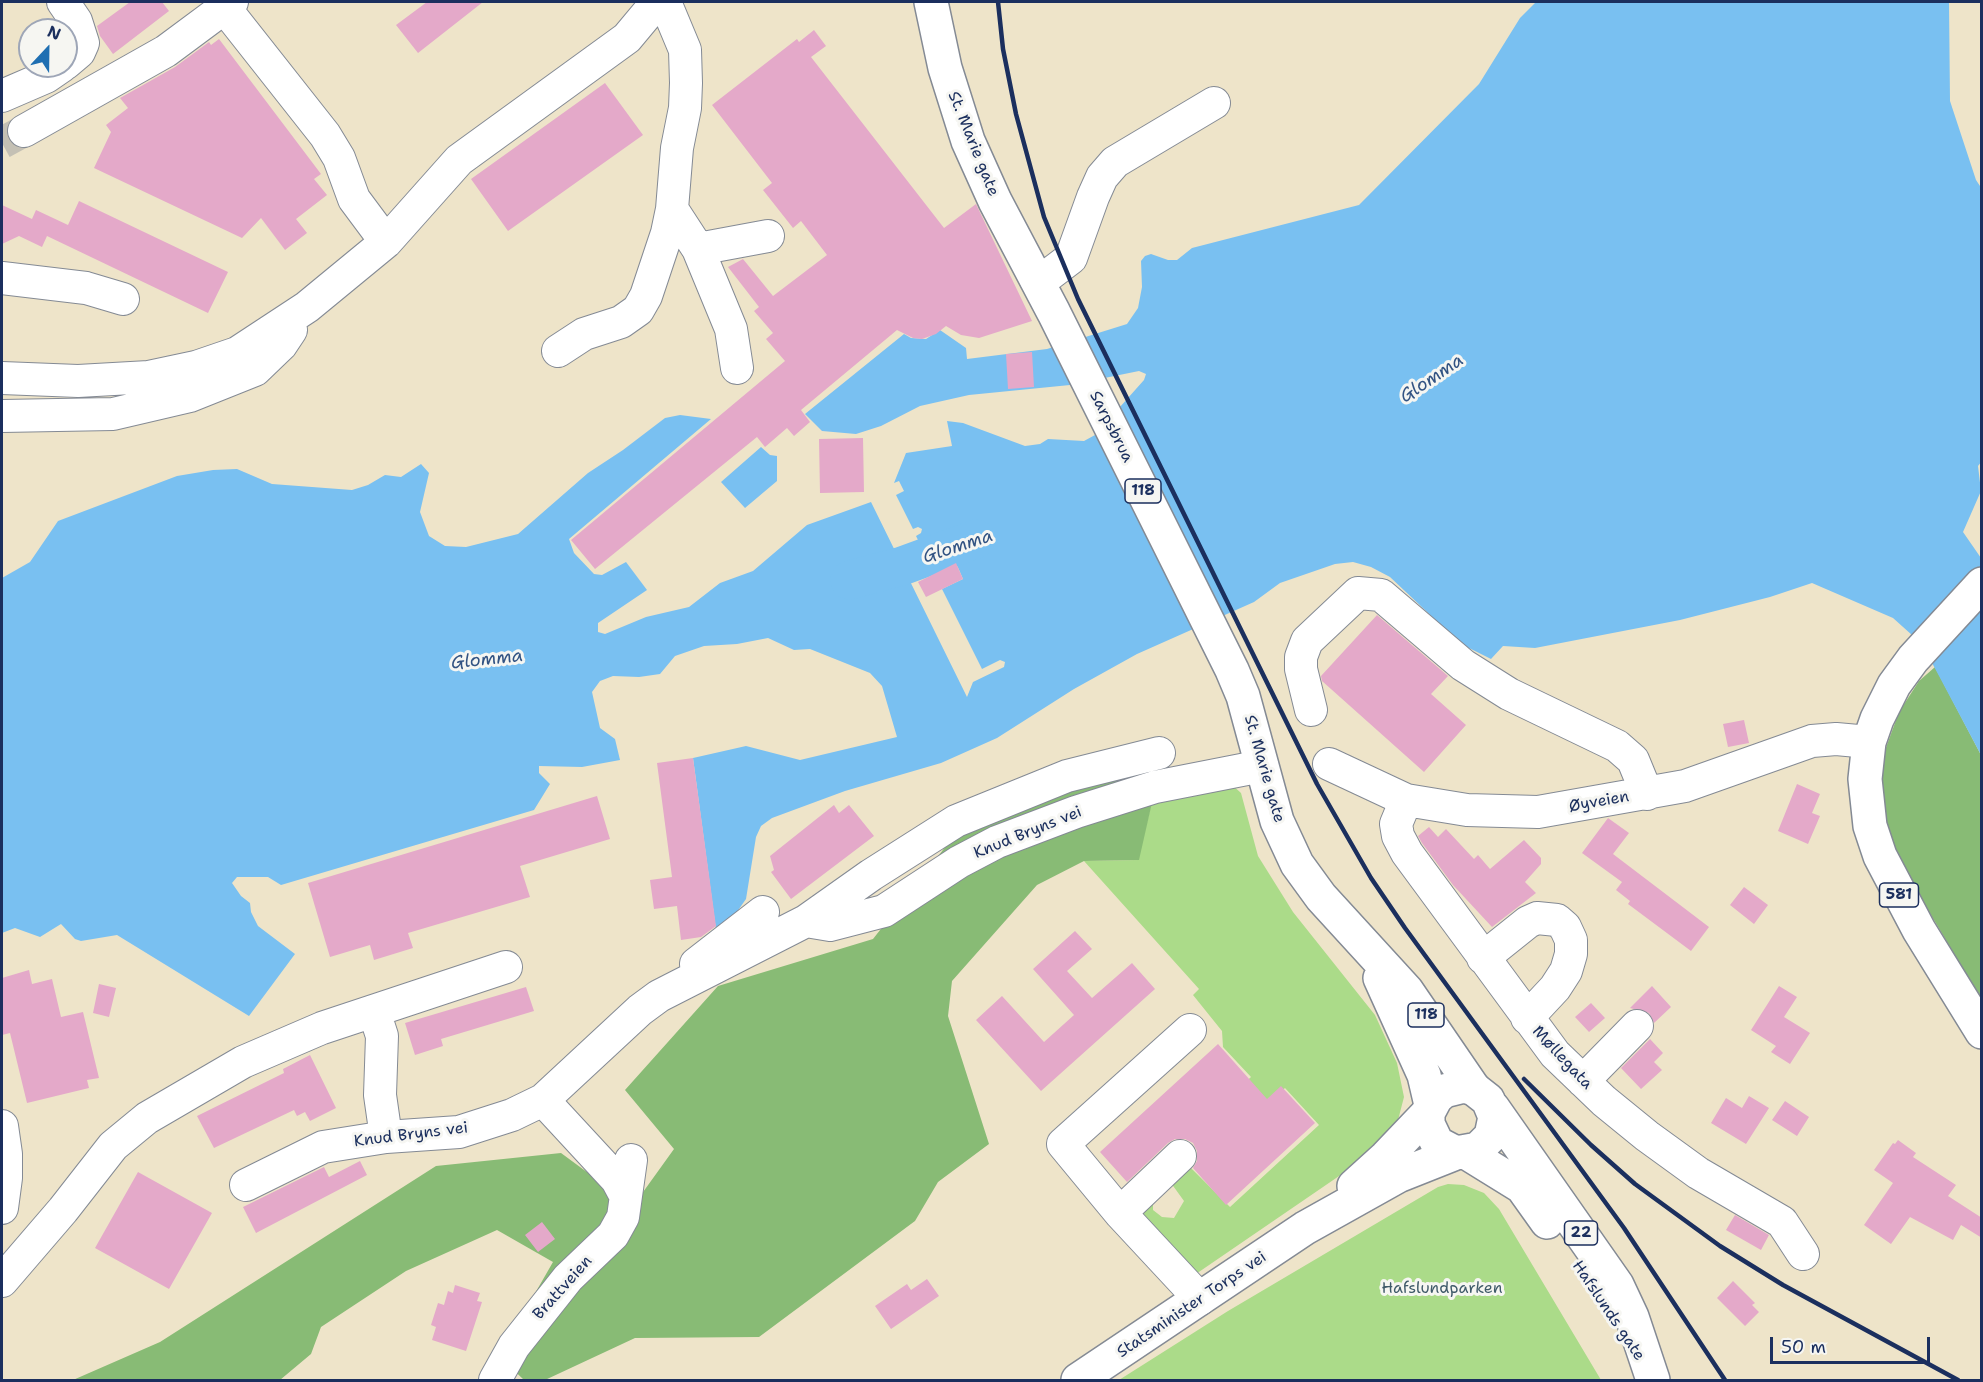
<!DOCTYPE html>
<meta charset="utf-8">
<style>
body{margin:0}
#map{position:relative;width:1983px;height:1382px;overflow:hidden;background:#eee4c9;font-family:"Shantell Sans",sans-serif}
canvas{display:block}
.frame{position:absolute;inset:0;border:3px solid #1b2f5e;pointer-events:none}
.north{position:absolute;left:18px;top:18px;width:60px;height:60px;box-sizing:border-box;background:#f6f6f2;border:2px solid #9ea6b7;border-radius:50%;rotate:22deg;font-size:16px;font-weight:700;line-height:24px;text-align:center;color:#1b2f5e}
.north::after{content:'';display:block;margin:auto;width:21px;height:27px;background:#1f6fb2;clip-path:polygon(50% 0,100% 100%,50% 72%,0 100%)}
.scale{position:absolute;left:1770px;top:1337px;width:160px;height:27px;box-sizing:border-box;border:3px solid #1b2f5e;border-top:0;padding-left:8px;font-size:18px;line-height:21px;white-space:nowrap;color:#1b2f5e;-webkit-text-stroke:4px #f6f6f2;paint-order:stroke}
</style>
<div id="map">
<canvas width="1983" height="1382"></canvas>
<div class="frame"></div>
<div class="north">N</div>
<div class="scale">50 m</div>
</div>
<script>
const context = document.querySelector('canvas').getContext('2d');
context.lineJoin = 'round';
function paint(path, color) {
  context.fillStyle = color;
  context.fill(path, 'evenodd');
}
function toPath(rows) {
  const path = new Path2D();
  for (const r of rows) {
    path.moveTo(r[0], r[1]);
    for (let i = 2; i < r.length; i += 2) path.lineTo(r[i], r[i + 1]);
  }
  return path;
}
function trace(path, color, width, dash) {
  context.strokeStyle = color;
  context.lineWidth = width;
  context.lineCap = dash ? 'butt' : 'round';
  context.setLineDash(dash || []);
  context.stroke(path);
}
function label(font, color, halo, rows, align = 'center') {
  context.font = font + ' "Shantell Sans",sans-serif';
  context.lineWidth = 6;
  context.setLineDash([]);
  context.textBaseline = 'middle';
  context.strokeStyle = halo;
  context.fillStyle = color;
  for (const [text, x, y, turn = 0] of rows) {
    context.save();
    context.translate(x, y);
    context.rotate((+turn || 0) * Math.PI / 180);
    context.textAlign = isNaN(turn) ? turn : align;
    if (halo) context.strokeText(text, 0, 0);
    context.fillText(text, 0, 0);
    context.restore();
  }
}
paint(toPath([
 [1229,782,1241,793,1258,856,1293,912,1375,1015,1397,1063,1404,1097,1397,1124,1380,1148,1193,1276,1136,1211,1153,1201,1153,1210,1162,1217,1174,1218,1184,1201,1171,1183,1190,1167,1230,1207,1319,1125,1285,1088,1253,1117,1233,1094,1251,1077,1223,1047,1222,1031,1193,995,1199,989,1084,861,1138,860,1153,797],
 [1448,1184,1464,1185,1484,1193,1499,1209,1601,1380,1119,1380,1228,1311,1438,1187]
]), '#abdb89');
paint(toPath([
 [1935,667,1981,755,1981,999,1884,836,1880,790,1884,753,1899,712,1919,681],
 [1161,763,1139,860,1084,861,1037,885,952,981,948,1016,989,1144,938,1182,915,1221,759,1337,635,1338,545,1380,524,1380,499,1356,553,1262,497,1230,406,1271,321,1327,311,1354,280,1380,73,1380,160,1342,436,1166,561,1153,633,1206,674,1149,625,1090,718,986,873,939,950,841,1020,805]
]), '#88bb75');
paint(toPath([
 [1536,2,1949,2,1950,101,1976,180,1982,189,1982,461,1978,466,1981,491,1963,532,1981,558,1981,755,1922,644,1893,618,1812,583,1770,597,1680,620,1535,648,1503,646,1491,659,1461,644,1390,577,1371,567,1353,562,1335,564,1280,583,1254,602,1137,654,1074,689,997,738,941,763,845,791,772,818,761,826,756,837,746,899,727,926,716,930,693,758,746,746,800,760,897,737,882,686,870,673,810,649,794,650,768,638,737,644,704,646,675,656,660,674,639,677,613,676,600,681,592,692,600,728,615,739,620,760,582,767,539,766,539,773,550,784,534,810,281,885,268,877,237,877,232,883,241,896,250,903,251,912,258,926,295,954,249,1016,117,935,81,941,75,939,61,924,40,937,15,928,2,933,2,578,30,562,58,521,177,476,213,470,237,469,272,484,352,490,368,485,385,475,401,477,421,464,429,473,420,512,429,536,445,546,466,547,518,534,588,473,623,450,665,418,680,415,711,419,569,539,574,553,594,574,602,575,626,562,647,590,598,623,598,632,605,634,646,617,689,607,720,583,753,571,807,525,871,502,967,697,973,682,1004,667,1005,662,1000,660,982,669,942,589,963,579,956,563,935,574,916,536,921,533,922,529,918,527,913,529,896,495,904,491,899,481,894,483,906,453,952,446,947,421,963,423,1025,446,1040,444,1048,439,1084,441,1095,435,1144,380,1146,374,1139,371,1070,385,969,395,920,406,881,426,856,434,822,431,805,414,904,334,911,338,926,339,940,330,966,348,967,359,1047,349,1127,324,1138,308,1142,287,1141,261,1145,256,1151,254,1168,260,1177,260,1192,248,1359,205,1479,84,1520,18],
 [761,447,770,455,777,456,777,481,745,508,721,482]
]), '#79c0f1');
trace(toPath([
 [850,580,902,566,976,539]
]), '#79c0f1', 39);
paint(toPath([
 [130,2,162,2,169,11,113,54,100,36,97,26],
 [427,2,483,2,418,53,396,25],
 [814,30,826,46,811,57,944,228,976,204,1032,321,979,338,961,335,946,326,936,334,922,339,913,338,897,330,801,410,810,422,794,436,787,428,765,447,757,437,595,569,571,540,785,361,766,339,773,333,754,311,759,307,728,267,743,259,773,296,827,255,801,221,793,228,763,190,772,183,712,105,797,39,799,42],
 [219,39,321,174,314,179,327,195,296,219,307,233,285,250,261,218,242,238,94,168,111,132,106,125,128,108,120,98,175,67,209,42,211,45],
 [605,83,643,135,508,231,471,179],
 [79,201,228,272,208,313,47,236,42,247,19,236,2,244,2,205,32,219,36,210,68,225],
 [1032,352,1034,387,1008,389,1006,354],
 [863,438,864,492,820,493,819,439],
 [956,563,963,579,926,597,918,582],
 [1377,615,1448,676,1431,694,1466,725,1424,772,1322,681,1321,676],
 [1744,720,1749,743,1728,747,1723,724],
 [693,758,716,926,701,937,681,940,677,906,654,909,650,880,672,877,657,763],
 [1797,784,1820,794,1812,813,1820,816,1808,844,1778,831],
 [597,796,610,839,520,866,530,897,408,933,413,948,374,960,370,945,330,957,308,883],
 [834,805,839,813,849,805,874,836,791,899,771,872,774,870,770,856],
 [1608,818,1629,833,1613,854,1709,927,1691,951,1628,904,1630,901,1616,890,1622,882,1582,853],
 [1429,827,1438,837,1446,829,1474,859,1478,855,1490,869,1524,840,1541,858,1541,864,1525,882,1536,893,1492,927,1453,885,1422,843,1418,836],
 [1744,887,1768,905,1754,924,1730,905],
 [1075,931,1092,949,1067,971,1092,998,1132,963,1155,989,1041,1091,976,1020,1002,996,1044,1042,1074,1015,1033,969],
 [29,970,32,984,52,979,61,1017,83,1012,99,1078,87,1080,89,1088,27,1103,10,1033,2,1035,2,978],
 [99,984,116,988,109,1017,93,1013],
 [1652,986,1671,1007,1654,1023,1649,1013,1630,1008],
 [1779,986,1797,997,1784,1017,1810,1033,1790,1064,1771,1052,1776,1046,1751,1030],
 [526,987,534,1011,441,1039,443,1046,415,1055,405,1023],
 [1591,1003,1605,1018,1589,1032,1575,1017],
 [1650,1039,1663,1053,1654,1062,1662,1070,1641,1089,1621,1068],
 [1218,1044,1267,1099,1281,1086,1315,1123,1226,1205,1193,1168,1197,1161,1197,1151,1193,1143,1185,1139,1175,1139,1168,1143,1127,1182,1100,1152],
 [310,1055,336,1108,310,1121,305,1112,297,1116,294,1110,214,1148,197,1116,284,1073,283,1069],
 [1749,1096,1769,1108,1746,1144,1711,1123,1726,1098,1742,1108],
 [1785,1101,1809,1117,1797,1136,1772,1120],
 [1898,1140,1916,1153,1913,1157,1956,1185,1948,1196,1982,1218,1982,1238,1961,1225,1953,1240,1910,1217,1891,1244,1864,1225,1893,1183,1874,1170,1893,1143,1895,1144],
 [360,1161,367,1175,256,1233,243,1207,324,1167,329,1177],
 [138,1172,212,1213,169,1289,95,1248],
 [1735,1215,1769,1235,1761,1250,1726,1230],
 [542,1222,555,1239,538,1252,525,1235],
 [927,1279,939,1296,891,1329,875,1306,907,1284,911,1290],
 [1733,1281,1755,1303,1752,1305,1759,1312,1745,1326,1717,1298],
 [455,1285,480,1293,477,1301,482,1302,466,1351,432,1340,436,1327,431,1325,438,1303,444,1305,448,1291,453,1293]
]), '#e4a9c9');
trace(toPath([
 [2,143,24,131]
]), '#c4c0b4', 32, [32, 16]);
const minor = toPath([
 [63,2,76,21,83,43,79,52,66,63],
 [224,7,325,135,339,158,354,199,386,242],
 [2,96,46,77,62,66],
 [24,131,166,51,232,2],
 [672,209,698,249,731,329,737,368],
 [698,249,768,236],
 [2,278,86,288,123,299],
 [1036,279,1050,274,1071,258,1093,197,1102,177,1115,162,1214,103],
 [558,351,584,334,621,322,638,310,646,296,667,233,672,209,677,148,685,108,686,83,685,50,665,2],
 [2,378,78,381,149,377,196,367,237,353,307,307,386,242,459,160,627,38,657,2],
 [2,416,113,414,190,396,255,370,281,345,291,330],
 [1311,710,1301,669,1301,657,1307,641,1358,593,1381,595,1463,665,1509,694,1617,746,1633,760,1647,794],
 [1329,764,1406,800,1467,810,1538,812,1685,786,1812,741,1836,739,1869,742],
 [1406,800,1396,824,1398,836,1407,853,1555,1054,1604,1101,1647,1136,1698,1173,1782,1222,1803,1254],
 [806,921,830,925,884,911,959,862,997,842,1076,812,1155,787,1262,766],
 [1483,958,1528,922,1537,918,1557,920,1565,927,1571,940,1571,954,1566,971,1555,988,1527,1018],
 [696,964,763,912],
 [374,1011,382,1036,380,1095,386,1137],
 [1190,1030,1063,1144,1120,1213,1200,1299],
 [1583,1081,1637,1026],
 [543,1100,617,1180,625,1195],
 [2,1126,6,1154,6,1178,2,1208],
 [246,1185,323,1147,386,1137,459,1132,512,1115,543,1100,640,1010,659,996,806,921,871,875,956,821,1067,776,1159,753],
 [1120,1213,1180,1156],
 [2,1281,63,1210,113,1146,147,1118,243,1062,322,1028,506,967],
 [495,1380,514,1346,568,1278,613,1235,623,1217,631,1160]
]);
const major = toPath([
 [931,2,945,68,968,141,995,201,1054,313,1232,670,1243,696,1277,821,1297,864,1321,897,1407,991,1474,1089],
 [1982,584,1913,659,1894,685,1877,719,1869,742,1865,779,1870,826,1880,856,1919,930,1982,1032],
 [1380,978,1424,1075,1431,1105]
]);
const highway = toPath([
 [1493,1108,1617,1285,1632,1317,1653,1380],
 [1467,1153,1522,1187,1547,1222],
 [1354,1186,1386,1157,1428,1113],
 [1078,1380,1305,1228,1398,1176,1456,1153,1478,1149,1491,1136,1495,1117,1488,1100,1474,1089,1464,1086,1444,1091,1436,1098,1428,1113,1428,1124,1437,1143,1456,1153]
]);
trace(minor, '#848a94', 34);
trace(major, '#848a94', 36);
trace(highway, '#848a94', 36);
trace(minor, '#fff', 32);
trace(major, '#fff', 33);
trace(highway, '#fff', 33);
trace(toPath([
 [998,2,1003,49,1016,114,1044,217,1078,299,1317,784,1371,878,1405,928,1624,1228,1725,1380],
 [1524,1079,1591,1145,1635,1184,1720,1246,1783,1285,1958,1380]
]), '#1b2f5e', 4.5);
for (const [x, y, w] of [
 [1143,491,36],
 [1899,895,39],
 [1426,1015,36],
 [1581,1233,33]
]) {
  const box = new Path2D();
  box.roundRect(x - w / 2, y - 12, w, 24, 4.5);
  context.fillStyle = '#f6f6f2';
  context.fill(box);
  trace(box, '#1b2f5e', 1.5);
}
label('bold 15px', '#1b2f5e', null, [
 ["118",1143,491],
 ["581",1899,895],
 ["118",1426,1015],
 ["22",1581,1233]
]);
label('16px', '#1b2f5e', '#f6f6f2', [
 ["St. Marie gate",973,144,68],
 ["Sarpsbrua",1111,427,63],
 ["St. Marie gate",1264,769,74],
 ["Øyveien",1599,802,-10],
 ["Knud Bryns vei",1028,833,-22],
 ["Møllegata",1562,1058,47],
 ["Knud Bryns vei",411,1135,-7],
 ["Brattveien",563,1288,-48],
 ["Statsminister Torps vei",1192,1305,-34],
 ["Hafslunds gate",1608,1311,56]
]);
label('16px', '#3f5a69', '#f6f6f2', [
 ["Hafslundparken",1442,1289]
]);
label('italic 18px', '#325383', '#f6f6f2', [
 ["Glomma",1432,379,-34],
 ["Glomma",958,547,-18],
 ["Glomma",487,660,-6]
]);
</script>
